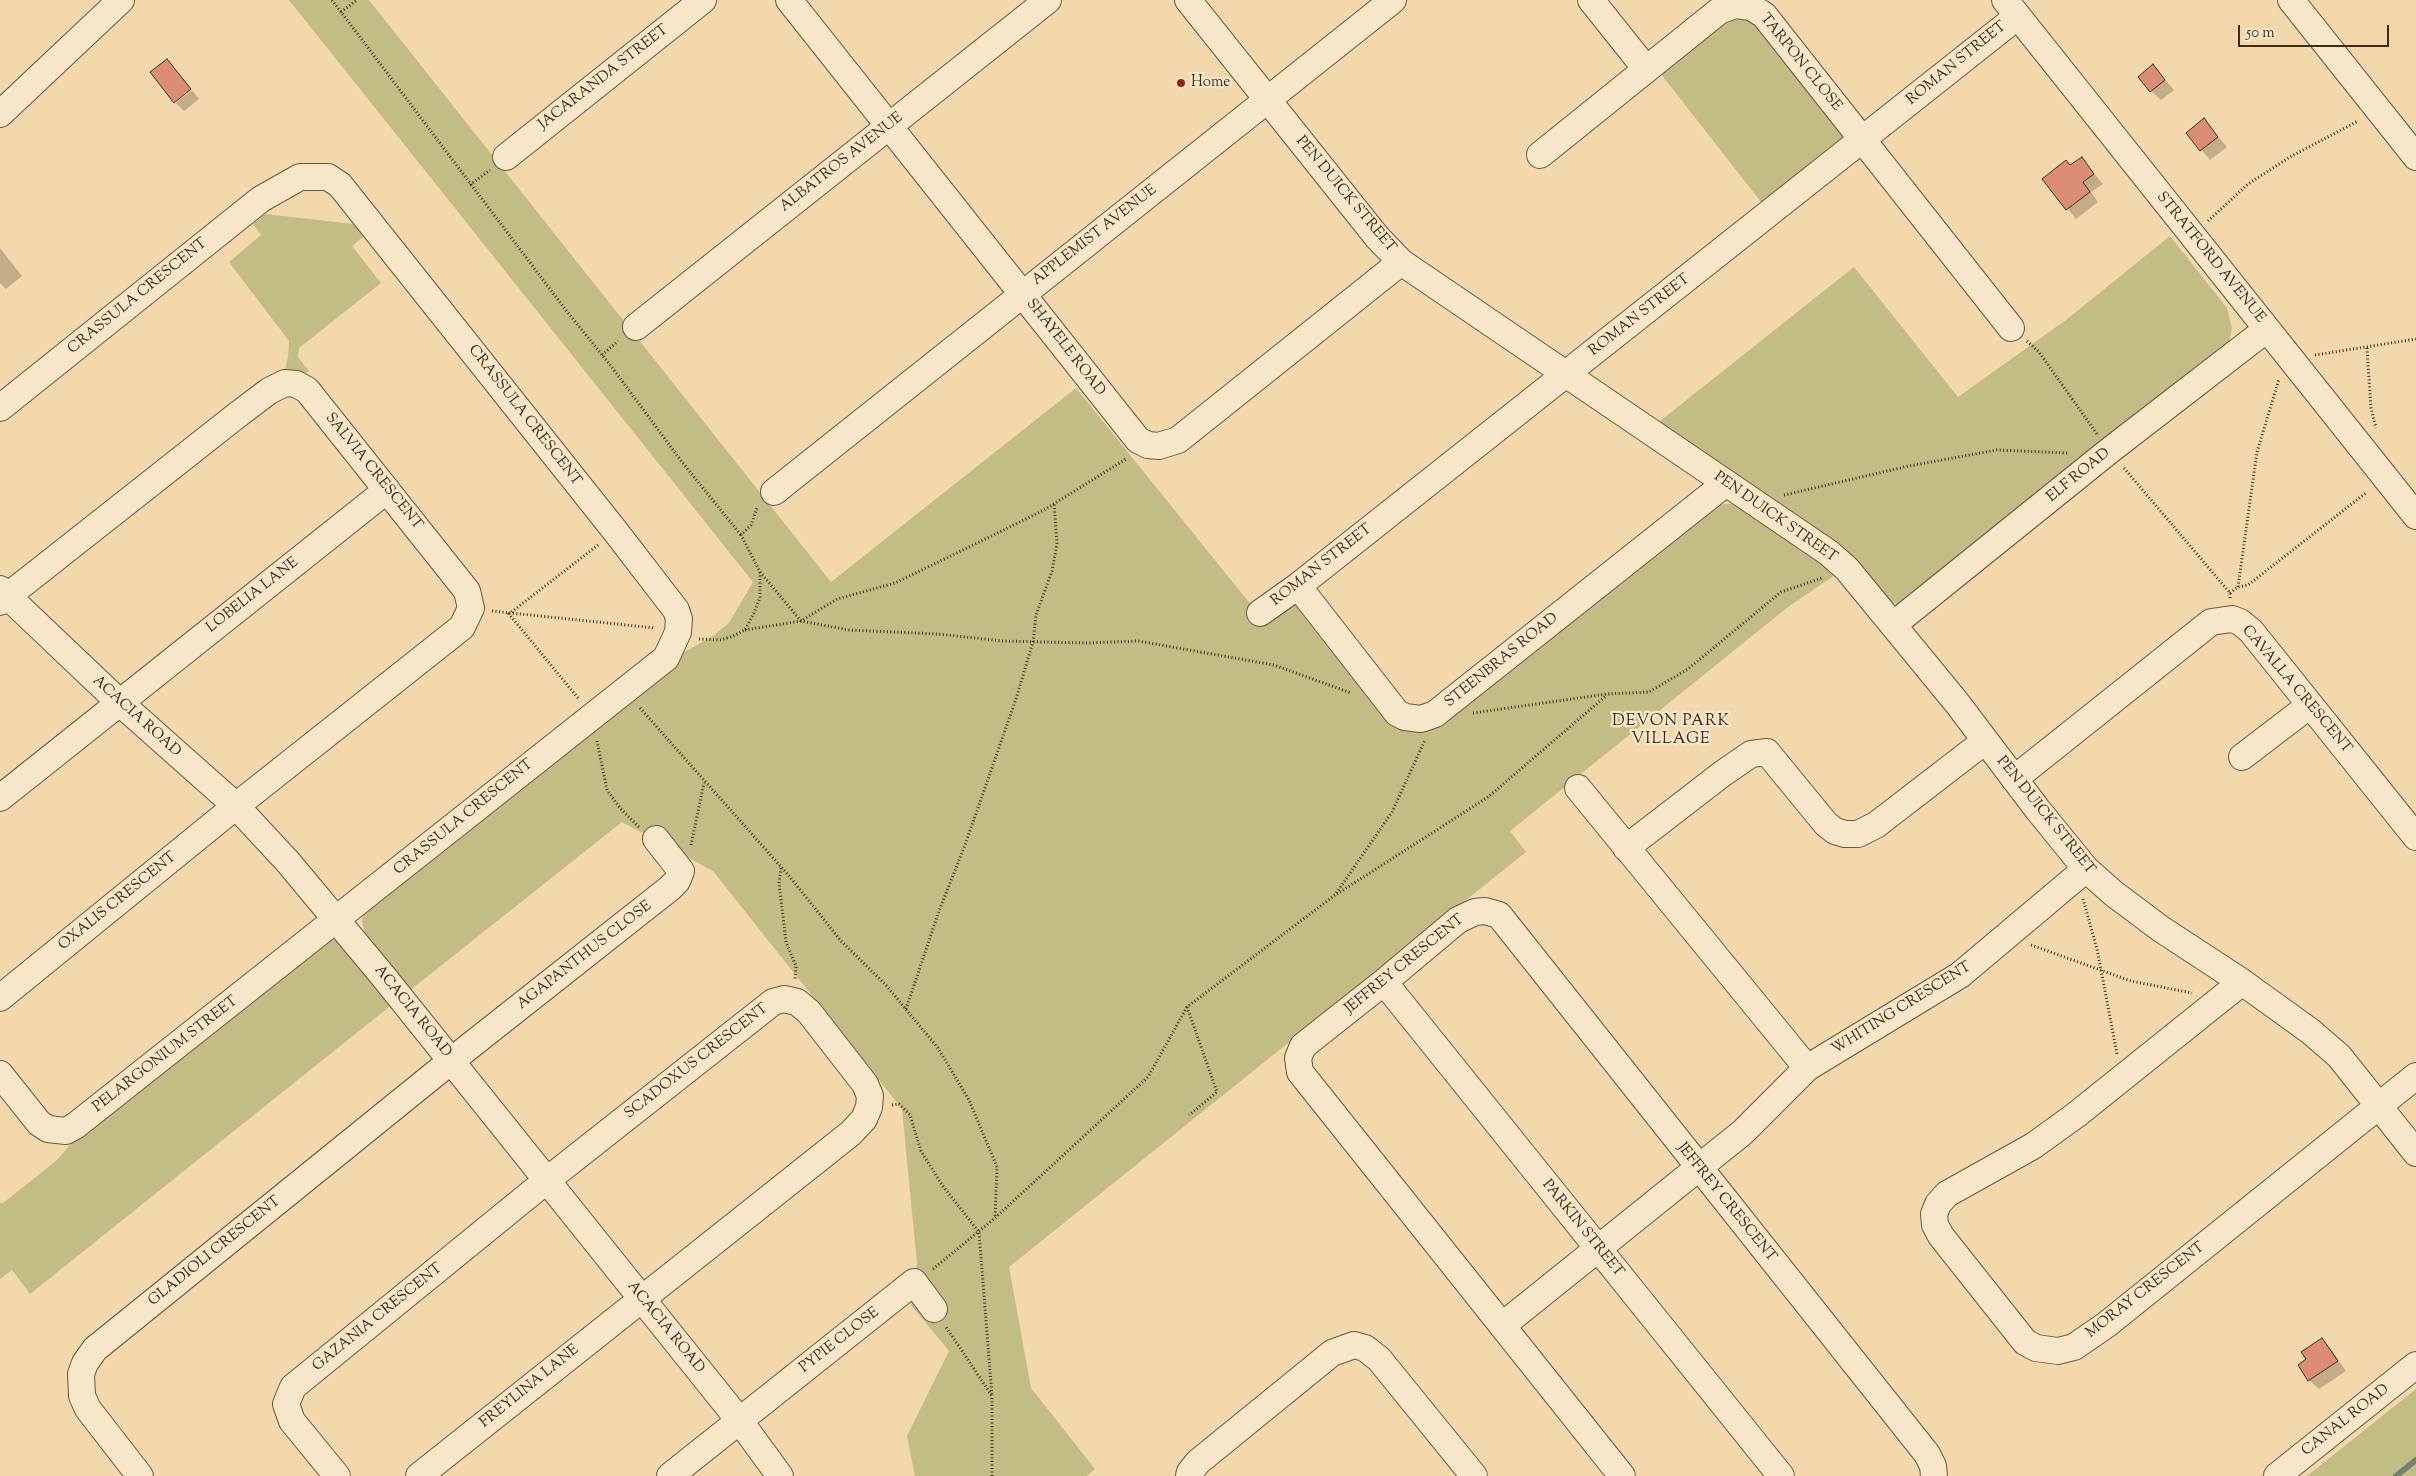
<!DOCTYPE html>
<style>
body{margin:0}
#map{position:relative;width:2416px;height:1476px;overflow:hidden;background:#f3d8ac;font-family:"Sorts Mill Goudy",serif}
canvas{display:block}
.scale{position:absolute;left:2238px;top:25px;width:151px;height:22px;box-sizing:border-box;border:2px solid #3d2c1b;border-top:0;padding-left:6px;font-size:15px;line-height:18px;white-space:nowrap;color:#3d2c1b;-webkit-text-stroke:4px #f7e6c9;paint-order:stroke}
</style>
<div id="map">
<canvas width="2416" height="1476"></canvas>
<div class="scale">50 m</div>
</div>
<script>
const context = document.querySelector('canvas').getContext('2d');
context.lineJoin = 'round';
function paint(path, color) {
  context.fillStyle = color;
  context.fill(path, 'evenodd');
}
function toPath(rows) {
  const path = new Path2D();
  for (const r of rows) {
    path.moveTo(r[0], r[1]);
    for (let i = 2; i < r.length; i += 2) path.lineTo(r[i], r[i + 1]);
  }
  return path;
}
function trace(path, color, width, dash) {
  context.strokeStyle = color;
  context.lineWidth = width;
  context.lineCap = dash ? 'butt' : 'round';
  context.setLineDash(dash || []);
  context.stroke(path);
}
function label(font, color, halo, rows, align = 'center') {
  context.font = font + ' "Sorts Mill Goudy",serif';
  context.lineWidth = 4.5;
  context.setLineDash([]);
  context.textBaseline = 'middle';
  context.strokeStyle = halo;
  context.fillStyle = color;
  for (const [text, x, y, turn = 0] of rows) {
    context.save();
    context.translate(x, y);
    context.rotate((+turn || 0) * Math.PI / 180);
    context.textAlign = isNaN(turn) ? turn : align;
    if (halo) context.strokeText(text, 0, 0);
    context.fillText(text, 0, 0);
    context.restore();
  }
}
paint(toPath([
 [289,0,369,0,831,582,1076,388,1260,616,1285,604,1298,604,1404,724,1711,505,1739,503,1838,573,1788,607,1510,831,1526,852,1009,1267,1031,1388,1095,1469,1087,1476,915,1476,907,1436,949,1351,911,1305,917,1264,902,1109,713,871,622,822,409,991,365,935,362,920,363,913,676,657,713,636,729,623,753,582],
 [1746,14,1845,136,1765,207,1657,69,1723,17],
 [265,214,354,224,363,237,352,246,381,283,299,348,298,357,309,371,301,376,284,373,288,357,289,341,229,262,261,235,253,224],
 [2170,236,2227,308,2232,328,2229,342,1899,604,1886,601,1655,425,1854,267,1958,397,2066,320],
 [330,940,336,940,394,1003,30,1294,12,1270,0,1279,0,1203,3,1203,56,1161,77,1137],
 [2416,1389,2416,1476,2307,1476]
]), '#c1bd85');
paint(toPath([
 [2153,66,2174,90,2161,100,2151,91],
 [192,90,199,99,184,111,176,103],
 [2204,120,2227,147,2210,160,2187,133],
 [2081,158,2103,184,2091,192,2098,202,2076,219,2044,179,2071,166],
 [0,248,22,276,6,289,0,283],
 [2322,1340,2331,1349,2346,1371,2319,1389,2309,1380]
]), '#0003');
trace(toPath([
 [2396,1476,2416,1460]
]), '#76816f', 6);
const building = toPath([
 [167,59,191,89,174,103,150,72,167,59],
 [2153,64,2165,80,2150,92,2138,77,2153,64],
 [2204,118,2218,137,2200,151,2186,133,2204,118],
 [2082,157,2094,174,2083,182,2090,192,2066,210,2042,179,2066,160,2070,165,2082,157],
 [2322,1338,2338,1361,2308,1381,2298,1365,2306,1359,2301,1352,2322,1338]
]);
paint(building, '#dc8d75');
trace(building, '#3d2c1b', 1);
const minor = toPath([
 [789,0,1138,440,1148,445,1159,446,1178,440,1401,262],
 [1188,0,1377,237,1401,262,1829,553,1847,569,1893,625,1957,703,2038,810,2086,869,2113,893,2161,929,2242,982,2310,1031,2339,1056,2416,1153],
 [1591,0,1646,69],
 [2005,0,2416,516],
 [2291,0,2416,157],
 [0,114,121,0],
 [1540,155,1719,11,1735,5,1751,7,1764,15,2011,328],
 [506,157,703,0],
 [636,327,1048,0],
 [0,408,261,199,300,177,328,177,340,185,616,532,676,610,679,619,678,632,666,658,75,1126,66,1131,48,1129,39,1123,0,1074],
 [774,492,1393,0],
 [1298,586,1397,713,1405,717,1421,719,1435,714,1726,483],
 [0,589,119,702,236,806,288,862,383,976,739,1420,780,1476],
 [0,602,236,416,269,391,285,383,296,384,307,390,467,591,471,608,462,627,236,806,0,998],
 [1260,613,1298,586,2018,16],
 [1893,625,2109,451,2267,329],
 [2242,757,2310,705],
 [2014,779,2211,622,2232,619,2240,622,2251,631,2416,837],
 [1578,788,1807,1068],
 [0,798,387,490],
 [1626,848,1722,774,1751,754,1767,752,1826,824,1835,831,1845,834,1858,834,1876,825,1985,741],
 [1384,982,1781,1476],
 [2242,982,2076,1115,2033,1146,1947,1194,1938,1204,1934,1214,1935,1225,1941,1236,2025,1342,2036,1348,2058,1351,2074,1347,2106,1325,2416,1076],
 [1503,1325,1743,1132,1807,1068,1960,975,2086,869],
 [140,1476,88,1409,82,1396,81,1374,85,1363,95,1349,451,1061,670,888,677,881,681,871,656,839],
 [337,1476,292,1421,286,1404,293,1387,546,1181,773,1002,784,999,797,1002,809,1012,865,1084,870,1096,869,1107,864,1119,851,1133,419,1476],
 [670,1476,914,1282,934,1309],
 [1189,1476,1190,1472,1198,1462,1332,1353,1354,1345,1365,1348,1379,1359,1474,1476],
 [1622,1476,1300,1072,1298,1058,1303,1046,1384,982,1458,920,1475,912,1485,911,1499,915,1927,1454,1933,1466,1934,1476],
 [2277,1476,2416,1365]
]);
trace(minor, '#6a573f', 28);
trace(toPath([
 [332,0,565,309,611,366,682,462,741,535],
 [341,12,357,0],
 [470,185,490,170],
 [2208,221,2248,184,2290,157,2358,121],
 [2027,341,2039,352,2097,434],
 [2367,348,2371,408,2376,428],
 [602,355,618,341],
 [2315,355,2416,339],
 [2124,468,2230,593,2230,598],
 [1784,495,1909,466,1997,450,2068,453],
 [760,572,801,621,837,599,895,583,965,549,1044,510,1126,459],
 [2238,587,2257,452,2279,379],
 [2230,593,2238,587,2248,585,2367,492],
 [492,611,655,628],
 [745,630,801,621,849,630,938,634,1003,641,1088,643,1138,641,1274,665,1351,693],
 [699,639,721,640,733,636,745,630,754,613,760,598,760,572,741,535,751,525,757,508],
 [578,698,509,614,598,545],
 [640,708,790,877,841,941,885,984,938,1048,969,1100,997,1167,995,1218],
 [1473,713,1607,694,1649,692,1688,669,1781,592,1822,578],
 [597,741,607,790,620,808,639,827],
 [691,845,704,783],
 [781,868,779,883,786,942,796,966,795,979],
 [1337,894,1488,797,1607,695],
 [2083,899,2097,949,2117,1054],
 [2031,945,2131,981,2192,993],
 [1187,1007,1217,1092,1189,1115],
 [906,1009,939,911,965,845,1016,699,1033,642,1036,615,1052,571,1057,544,1054,503],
 [892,1105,899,1104,910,1115,921,1151,942,1185,979,1232,992,1396,946,1327],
 [933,1269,995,1218,1148,1077,1187,1007,1335,895,1392,812,1425,740],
 [992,1476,992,1396]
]), '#3d2c1b', 3, [1, 2.5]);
trace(minor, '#f7e6c9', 26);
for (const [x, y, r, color] of [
 [1181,83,5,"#8f2418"]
]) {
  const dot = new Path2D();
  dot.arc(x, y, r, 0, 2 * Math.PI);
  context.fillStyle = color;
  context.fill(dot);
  trace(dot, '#f7e6c9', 2);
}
label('15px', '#3d2c1b', '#f7e6c9', [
 ["TARPON CLOSE",1800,63,51],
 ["ROMAN STREET",1957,64,-39],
 ["JACARANDA STREET",604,78,-38],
 ["ALBATROS AVENUE",842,163,-38],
 ["PEN DUICK STREET",1345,195,50],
 ["APPLEMIST AVENUE",1095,236,-38],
 ["STRATFORD AVENUE",2210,258,51],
 ["CRASSULA CRESCENT",138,297,-39],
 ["ROMAN STREET",1640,316,-38],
 ["SHAYELE ROAD",1065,348,52],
 ["CRASSULA CRESCENT",524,416,52],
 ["SALVIA CRESCENT",373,472,51],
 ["ELF ROAD",2079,476,-39],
 ["PEN DUICK STREET",1775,518,35],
 ["ROMAN STREET",1322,566,-38],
 ["LOBELIA LANE",253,596,-38],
 ["STEENBRAS ROAD",1502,661,-39],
 ["CAVALLA CRESCENT",2296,690,50],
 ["ACACIA ROAD",136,717,42],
 ["PEN DUICK STREET",2045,816,51],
 ["CRASSULA CRESCENT",464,818,-39],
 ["OXALIS CRESCENT",118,902,-39],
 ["AGAPANTHUS CLOSE",585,956,-38],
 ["JEFFREY CRESCENT",1405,965,-39],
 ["WHITING CRESCENT",1902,1009,-32],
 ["ACACIA ROAD",412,1012,51],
 ["PELARGONIUM STREET",166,1055,-38],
 ["SCADOXUS CRESCENT",697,1062,-38],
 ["JEFFREY CRESCENT",1726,1203,51],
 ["PARKIN STREET",1582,1229,51],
 ["GLADIOLI CRESCENT",215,1252,-39],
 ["MORAY CRESCENT",2146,1291,-38],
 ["GAZANIA CRESCENT",378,1318,-39],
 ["ACACIA ROAD",665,1328,51],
 ["PYPIE CLOSE",840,1341,-38],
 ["FREYLINA LANE",530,1387,-39],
 ["CANAL ROAD",2346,1421,-38]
]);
label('15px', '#3d2c1b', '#f7e6c9', [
 ["Home",1191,83]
], 'left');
context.letterSpacing = '1px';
label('16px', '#3d2c1b', '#f7e6c9', [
 ["DEVON PARK",1671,722],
 ["VILLAGE",1671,740]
]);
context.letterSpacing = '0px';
</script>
